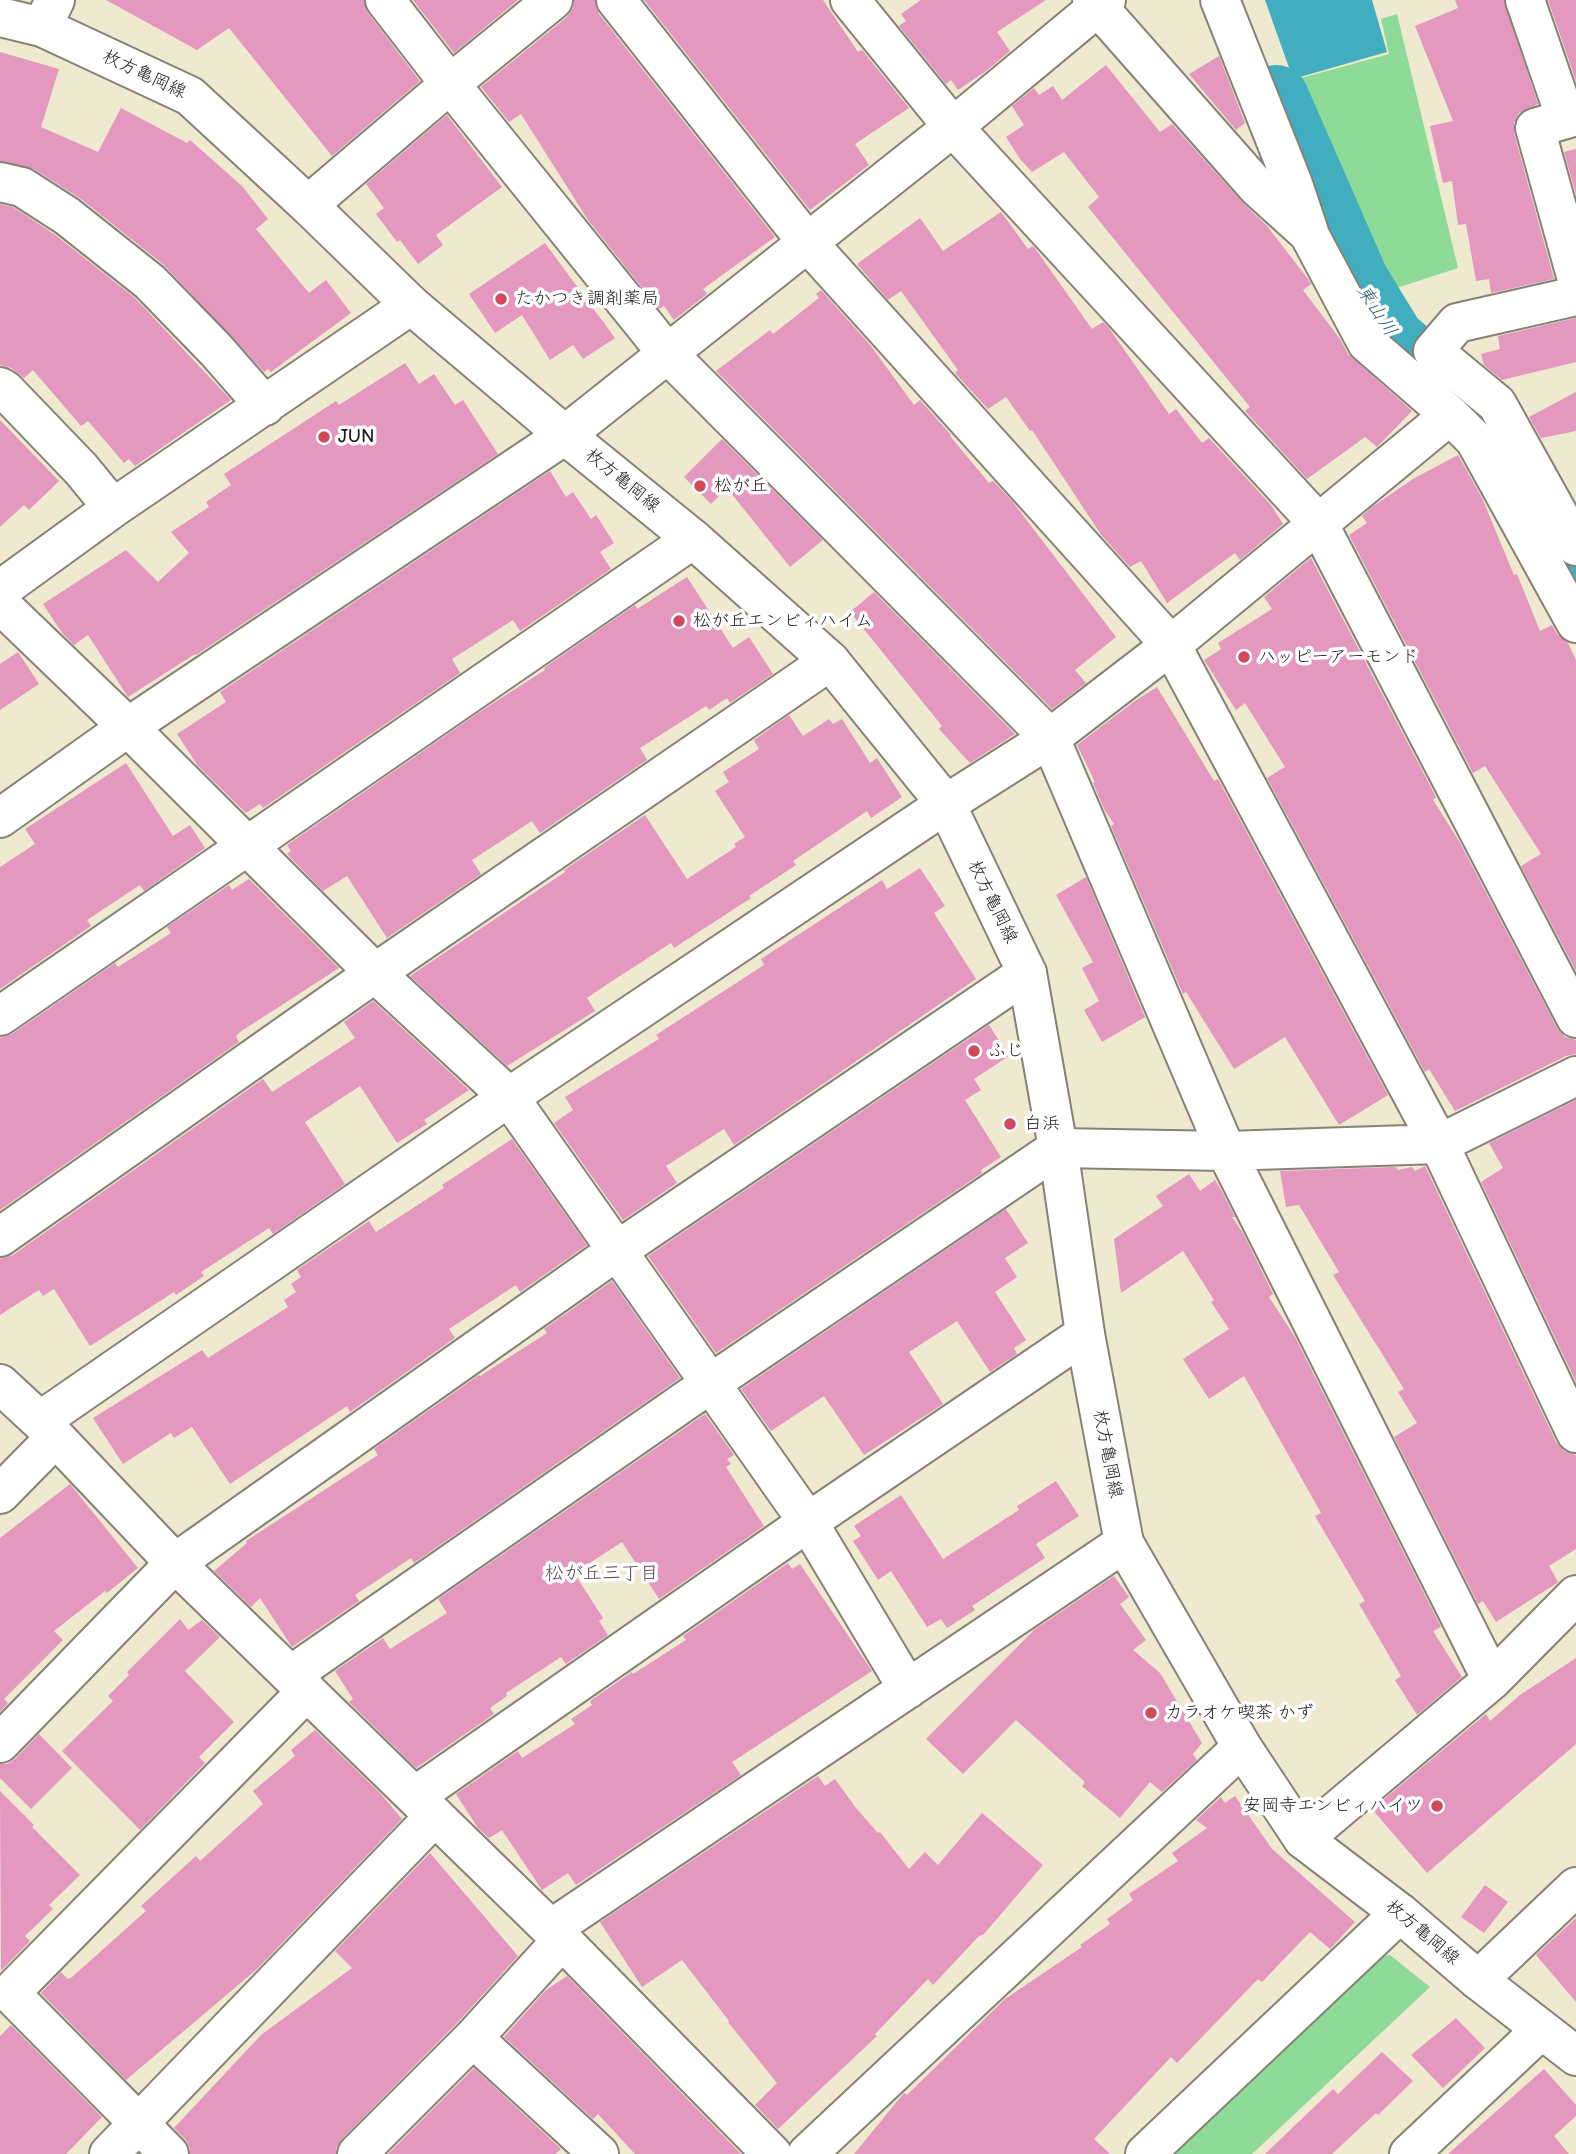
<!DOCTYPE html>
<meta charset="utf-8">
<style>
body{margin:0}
canvas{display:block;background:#eee9cf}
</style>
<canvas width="1576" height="2154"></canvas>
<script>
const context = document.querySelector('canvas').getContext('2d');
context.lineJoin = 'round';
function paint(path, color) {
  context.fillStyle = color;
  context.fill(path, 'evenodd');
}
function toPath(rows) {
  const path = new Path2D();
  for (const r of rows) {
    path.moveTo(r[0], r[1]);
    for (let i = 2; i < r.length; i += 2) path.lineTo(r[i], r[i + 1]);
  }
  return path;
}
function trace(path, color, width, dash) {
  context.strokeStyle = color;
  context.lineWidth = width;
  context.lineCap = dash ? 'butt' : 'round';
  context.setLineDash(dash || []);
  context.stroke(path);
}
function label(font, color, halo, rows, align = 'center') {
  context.font = font + ' "Balsamiq Sans","Klee One",sans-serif';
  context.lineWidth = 7;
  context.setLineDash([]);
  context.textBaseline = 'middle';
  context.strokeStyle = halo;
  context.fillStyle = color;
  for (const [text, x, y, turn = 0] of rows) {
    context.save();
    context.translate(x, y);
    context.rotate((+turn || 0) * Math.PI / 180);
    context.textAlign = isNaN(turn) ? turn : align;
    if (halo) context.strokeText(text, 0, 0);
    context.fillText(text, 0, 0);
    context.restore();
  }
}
paint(toPath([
 [1397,14,1458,268,1384,292,1294,80,1389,54,1381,19],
 [1390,1955,1430,1987,1252,2154,1161,2154,1372,1958]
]), '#8eda97');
paint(toPath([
 [1265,0,1372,0,1387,52,1293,79]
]), '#41aebf');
trace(toPath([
 [1276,98,1356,281,1392,340,1484,417,1576,582]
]), '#41aebf', 66);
paint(toPath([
 [106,0,364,0,368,13,420,81,332,156,229,28,197,50],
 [413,0,518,0,454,53],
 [574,0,595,0,599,14,775,237,703,289,707,294,674,320,664,306,659,309,588,220,521,114,509,122,481,87,567,17,573,8],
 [644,0,823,0,858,52,862,50,909,108,855,144,869,165,810,210],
 [921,0,1046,0,997,32,1010,51,986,71,958,90,951,80,946,84,899,26,906,21,901,14],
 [1455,0,1504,0,1538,104,1519,113,1514,123,1514,133,1554,279,1491,293,1489,279,1476,281,1466,224,1458,225,1452,181,1443,183,1430,126,1453,121,1415,26,1458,8],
 [1548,0,1576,0,1576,81],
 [0,52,59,69,41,127,98,152,121,108,187,143,190,140,242,186,268,219,256,229,309,293,326,280,351,313,271,372,268,369,264,372,164,265,81,199,34,169,0,161],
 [1219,56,1245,123,1236,130,1189,74],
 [1106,65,1160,132,1172,124,1242,202,1267,226,1308,279,1311,284,1303,290,1340,339,1348,354,1412,411,1377,447,1365,437,1307,479,1245,411,1250,407,1088,207,1099,197,1064,152,1032,172,1020,159,1006,137,1024,125,1012,106,1034,88,1039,95,1053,86,1062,100],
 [447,115,502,187,436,235,443,245,418,264,400,240,397,242,376,214,384,208,366,184],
 [1576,149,1576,194,1564,152],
 [0,204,13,207,54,234,135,298,231,400,135,466,129,459,124,463,88,421,81,426,33,370,24,378,11,368,0,365],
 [1001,212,1028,249,1033,246,1037,251,1092,329,1103,322,1109,328,1169,414,1176,409,1202,443,1209,438,1271,505,1283,524,1240,560,1235,553,1167,603,1141,561,1130,567,1102,536,1032,430,1030,431,1006,397,988,409,955,373,958,370,901,291,888,300,857,264,920,218,943,251],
 [545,243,615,338,583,359,573,345,550,360,522,315,495,333,469,294],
 [821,290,871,346,914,405,920,400,951,435,950,436,989,483,993,481,1012,501,1116,637,1075,670,1086,683,1052,709,716,371,770,330,773,334,819,298,816,294],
 [1576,318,1576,362,1502,380,1484,365,1481,354,1500,349,1498,336],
 [405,363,419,384,434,374,455,405,463,400,498,454,196,655,195,654,128,697,88,635,74,645,62,633,43,604,126,550,158,582,189,553,171,532,209,507,206,502,231,485,224,474,336,401,339,405],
 [1576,392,1576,431,1541,438,1529,417],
 [0,420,59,481,29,510,24,505,0,527],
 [722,439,823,540,790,567,727,488,711,504,684,477],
 [1458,455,1482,498,1514,575,1517,574,1540,631,1552,625,1557,634,1568,643,1576,660,1576,971,1521,866,1541,854,1485,766,1473,773,1349,535,1367,523,1362,516,1372,507,1413,479],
 [550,471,566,497,573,492,591,519,596,515,614,543,600,552,611,569,520,631,513,620,452,659,460,673,263,808,260,804,246,813,198,766,177,734,226,702,220,692],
 [1311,558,1436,797,1433,800,1459,841,1557,1028,1565,1037,1576,1040,1576,1054,1566,1056,1455,1111,1429,1069,1425,1072,1267,778,1285,767,1245,703,1236,710,1204,660,1221,649,1218,643,1272,609,1264,597],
 [687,577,733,648,749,637,773,674,730,703,727,698,709,710,706,706,640,748,647,760,540,833,532,821,472,860,481,874,387,938,347,876,323,891,287,854,291,851,287,845,484,709,545,670,544,668,635,605,637,609],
 [874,592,1015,734,970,763,939,729,942,726,850,612],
 [18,652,39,684,0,710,0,664],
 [1157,687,1214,781,1218,779,1388,1095,1339,1125,1285,1037,1234,1069,1186,992,1183,994,1111,826,1114,824,1104,809,1093,783,1095,782,1077,745,1135,701],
 [789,715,803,736,829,719,833,724,842,719,870,763,877,758,902,797,871,818,867,811,793,861,796,865,749,896,751,898,674,948,671,943,606,985,587,998,595,1011,507,1066,410,976,565,872,564,870,645,815,687,879,736,847,734,844,745,837,715,791,729,782,723,772,759,749,754,740],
 [126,763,173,836,190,825,205,848,144,891,140,885,87,920,91,926,0,989,0,867,35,844,25,829],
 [920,868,945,906,934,913,976,979,734,1145,724,1129,666,1166,677,1183,623,1220,554,1123,573,1110,565,1097,659,1039,656,1035,764,965,761,959,882,880,887,889],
 [1086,877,1145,1017,1102,1042,1084,1010,1099,1001,1082,968,1093,962,1056,895],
 [249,879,339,968,240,1032,236,1036,239,1042,0,1210,0,1038,12,1034,115,963,118,967,171,933,167,927,229,885,232,890],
 [373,1001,469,1090,424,1120,427,1124,397,1143,360,1086,305,1122,345,1184,273,1234,269,1228,201,1272,204,1276,176,1295,174,1292,90,1346,54,1289,43,1296,39,1290,0,1315,0,1259,13,1255,263,1079,272,1092,355,1038,344,1022],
 [989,1025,1009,1056,974,1079,981,1090,965,1100,1001,1157,981,1170,982,1173,716,1353,648,1256],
 [1576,1100,1576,1382,1481,1182,1503,1168,1489,1143],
 [512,1139,587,1245,520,1292,516,1285,449,1329,455,1338,350,1412,347,1406,230,1484,192,1427,174,1438,171,1433,123,1464,93,1418,202,1350,208,1358,288,1307,284,1300,296,1292,291,1284,301,1277,297,1270,369,1221,376,1232,444,1188,442,1185],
 [1425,1166,1556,1442,1564,1451,1576,1455,1576,1549,1549,1566,1558,1582,1557,1583,1496,1622,1483,1601,1478,1604,1394,1437,1417,1423,1398,1392,1404,1389,1333,1275,1339,1272,1299,1205,1286,1207,1280,1171,1396,1167,1398,1170,1412,1167,1415,1171],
 [1189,1174,1200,1191,1215,1180,1220,1188,1235,1217,1232,1217,1243,1233,1273,1294,1269,1297,1295,1337,1441,1627,1433,1631,1462,1677,1417,1715,1395,1680,1401,1676,1359,1604,1365,1601,1315,1516,1321,1513,1244,1376,1209,1399,1183,1359,1229,1329,1211,1302,1214,1300,1183,1251,1121,1293,1114,1239,1163,1206,1156,1196],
 [1006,1209,1028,1243,1005,1258,1017,1277,995,1292,1026,1340,1014,1348,1017,1354,990,1372,957,1321,909,1352,943,1404,864,1455,824,1396,771,1431,741,1389],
 [612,1281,680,1378,414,1563,411,1558,355,1595,359,1601,292,1647,260,1598,251,1607,214,1571,247,1543,246,1541,378,1455,374,1449,479,1375,480,1376,547,1333,544,1329],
 [705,1414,734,1455,727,1459,731,1464,726,1467,764,1526,659,1599,622,1542,574,1573,603,1618,599,1621,608,1635,566,1664,561,1657,506,1693,507,1696,490,1708,494,1714,416,1768,349,1702,353,1699,335,1671,383,1638,390,1649,447,1613,438,1599],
 [1056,1481,1079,1516,1036,1544,1045,1558,972,1606,975,1610,947,1628,941,1619,927,1627,891,1571,878,1580,853,1541,861,1536,854,1526,901,1495,943,1559,1019,1510,1017,1506],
 [70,1484,138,1568,107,1593,105,1591,54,1631,63,1640,4,1699,8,1703,0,1712,0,1538],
 [788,1563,792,1569,800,1564,872,1671,732,1762,741,1775,576,1885,568,1873,542,1890,502,1830,489,1838,478,1828,456,1794,518,1751,522,1758,575,1724,571,1719,592,1705,590,1701,632,1672,633,1674,686,1640,683,1636],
 [1114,1576,1129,1597,1120,1604,1146,1640,1133,1650,1160,1673,1202,1743,1193,1754,1197,1760,1162,1792,1150,1782,1120,1818,1082,1786,1085,1782,1016,1720,963,1774,926,1739,1034,1630],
 [180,1619,188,1630,202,1620,220,1637,185,1671,234,1722,199,1757,205,1763,140,1830,62,1751,113,1701,108,1696,129,1675,127,1672],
 [1576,1658,1576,1744,1427,1873,1372,1809,1486,1714,1490,1721,1520,1695],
 [315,1730,380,1793,402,1819,257,1969,126,2080,41,1993,61,1972,68,1979,72,1977,146,1911,141,1906,196,1856,200,1861,263,1804,253,1791,295,1756,291,1750],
 [39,1734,72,1768,31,1809,0,1778,0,1764,7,1764,15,1759],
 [818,1776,825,1786,835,1779,856,1808,878,1833,880,1832,909,1869,925,1852,938,1865,982,1813,1043,1865,984,1934,978,1937,933,1985,928,1979,875,2034,877,2036,778,2129,755,2105,777,2083,728,2022,729,2021,682,1960,642,1987,600,1922],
 [0,1791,34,1825,32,1827,80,1875,49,1905,53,1909,25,1936,30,1941,1,1971],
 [1235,1796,1272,1849,1355,1922,1330,1949,1310,1932,1262,1982,1258,1979,1177,2063,1171,2057,1094,2139,1110,2154,854,2154,904,2093,907,2095,1005,1999,1082,1947,1080,1945,1110,1924,1107,1919,1133,1900,1129,1894,1178,1861,1172,1853,1207,1828,1196,1820,1221,1797,1225,1803],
 [430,1853,518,1956,457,2023,342,2139,336,2148,336,2154,190,2154,190,2148,185,2139,174,2128,261,2035,352,1968,335,1951],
 [1485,1885,1508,1902,1484,1933,1461,1917],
 [1576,1918,1576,2002,1536,1955],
 [567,1976,741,2154,635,2154,598,2114,593,2119,504,2037,546,1990],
 [1456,2018,1485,2048,1443,2088,1411,2055],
 [11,2025,102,2117,66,2154,0,2154,0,2036],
 [1382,2052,1413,2081,1378,2115,1376,2113,1332,2154,1265,2154,1333,2089,1338,2094],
 [474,2068,561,2149,555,2154,388,2154],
 [1544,2069,1576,2105,1576,2116,1554,2136,1569,2154,1448,2154]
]), '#e497bf');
const street = toPath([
 [385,0,450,84,667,353,1050,738,1226,1151,1492,1680],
 [616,0,807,242,1171,645,1439,1144,1576,1433],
 [850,0,953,127,1318,523,1576,1018],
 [1092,0,1258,188,1309,234,1367,343,1450,415,1475,440,1576,623],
 [1220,0,1293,184,1309,232],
 [1525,0,1566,119],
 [42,27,55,0],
 [1576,116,1535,128,1576,276],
 [0,182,22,187,67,216,150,282,216,350,265,406],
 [308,205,450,84,553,0],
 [1576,296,1457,323,1433,351,1497,404,1576,546],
 [0,387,5,390,81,469,113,508],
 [0,590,113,508,411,305],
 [0,604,128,727,375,973,509,1097,808,1522,908,1689],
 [0,818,128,727,565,435,953,127,1106,0],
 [0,1016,693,539],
 [0,1237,375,973,830,661],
 [0,1384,40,1421,175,1563,0,1743],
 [40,1421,509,1097,946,804,1050,738,1171,645,1450,415],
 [0,1494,55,1438],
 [291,1675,711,1383,1058,1148,1226,1151,1439,1144,1576,1076],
 [415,1796,808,1522,1085,1334],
 [1303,1839,1492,1680,1576,1595],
 [551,1929,1124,1543],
 [1478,1980,1576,1887],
 [473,2038,599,2154],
 [109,2154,435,1816],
 [169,2154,10,1993,307,1691],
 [357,2154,473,2038,562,1940],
 [772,2154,562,1940,175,1563,615,1252,1027,973],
 [807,2154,1242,1747],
 [1145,2154,1400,1913],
 [1409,2154,1541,2030]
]);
const primary = toPath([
 [0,17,42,27,190,96,308,205,411,305,565,435,693,539,830,661,946,804,1027,973,1058,1148,1085,1334,1124,1543,1242,1747,1303,1839,1400,1913,1478,1980,1576,2056]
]);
trace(street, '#858276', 42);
trace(primary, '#858276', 42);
trace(street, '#fff', 38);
trace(primary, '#fff', 38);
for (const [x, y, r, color] of [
 [501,299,7,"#d1495b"],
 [324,437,7,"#d1495b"],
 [700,486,7,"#d1495b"],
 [679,621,7,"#d1495b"],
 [1244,657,7,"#d1495b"],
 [974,1051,7,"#d1495b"],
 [1010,1124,7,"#d1495b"],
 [1151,1713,7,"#d1495b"],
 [1437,1806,7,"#d1495b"]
]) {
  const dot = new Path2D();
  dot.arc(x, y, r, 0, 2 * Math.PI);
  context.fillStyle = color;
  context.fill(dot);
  trace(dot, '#fff', 2.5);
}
label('18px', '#1c1c1c', '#fff', [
 ["枚方亀岡線",144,75,25],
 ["枚方亀岡線",622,481,39],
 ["枚方亀岡線",992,902,64],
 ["枚方亀岡線",1107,1454,79],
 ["枚方亀岡線",1422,1933,40]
]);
label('18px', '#1c1c1c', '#fff', [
 ["たかつき調剤薬局",515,299],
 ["JUN",338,437],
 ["松が丘",714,486],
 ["松が丘エンビィハイム",693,621],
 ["ハッピーアーモンド",1258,657],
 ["ふじ",988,1051],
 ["白浜",1024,1124],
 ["カラオケ喫茶 かず",1165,1713],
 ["安岡寺エンビィハイツ",1423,1806,"right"]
], 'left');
label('italic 19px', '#2e656e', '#fff', [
 ["東山川",1376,311,57]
]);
label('19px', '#624755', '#fff', [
 ["松が丘三丁目",602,1574]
]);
</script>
